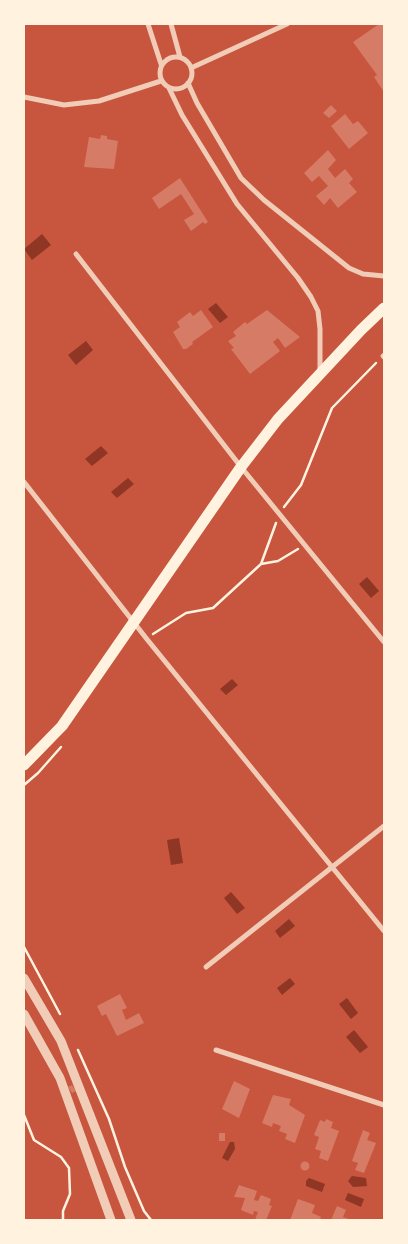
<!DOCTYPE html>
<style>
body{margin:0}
#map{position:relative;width:408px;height:1244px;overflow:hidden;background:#c8553d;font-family:"Public Sans",sans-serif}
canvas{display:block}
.frame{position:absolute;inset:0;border:25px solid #fff3e0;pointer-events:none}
</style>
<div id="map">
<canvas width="408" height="1244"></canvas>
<div class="frame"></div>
</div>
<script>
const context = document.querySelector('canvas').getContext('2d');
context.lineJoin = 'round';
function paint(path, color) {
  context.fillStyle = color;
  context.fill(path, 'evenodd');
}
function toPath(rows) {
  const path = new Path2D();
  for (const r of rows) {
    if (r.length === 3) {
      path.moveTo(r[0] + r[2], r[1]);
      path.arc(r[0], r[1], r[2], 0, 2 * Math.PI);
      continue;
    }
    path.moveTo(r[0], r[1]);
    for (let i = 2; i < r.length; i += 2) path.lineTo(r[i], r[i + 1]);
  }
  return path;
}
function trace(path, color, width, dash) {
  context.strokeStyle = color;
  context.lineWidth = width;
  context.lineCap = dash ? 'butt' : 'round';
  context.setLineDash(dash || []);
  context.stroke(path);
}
paint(toPath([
 [42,234,51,245,32,260,24,249],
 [216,303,228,317,220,323,208,309],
 [86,341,93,350,76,365,68,355],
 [101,446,108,453,92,466,85,459],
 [128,478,134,484,117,498,111,492],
 [367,577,379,591,371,598,359,584],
 [232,679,238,685,226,695,220,689],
 [179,838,183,863,171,865,167,840],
 [231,892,245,908,237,914,224,898],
 [289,919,295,926,280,938,275,931],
 [290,978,295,984,282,995,277,988],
 [347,998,358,1013,351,1019,339,1004],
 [354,1030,368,1047,360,1053,346,1037],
 [230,1142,234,1142,235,1149,228,1161,222,1158],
 [352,1176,366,1178,367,1186,353,1187,348,1181],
 [309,1178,325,1184,322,1192,306,1186,306,1181],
 [348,1193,364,1199,361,1207,345,1200]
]), '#8f3625');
paint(toPath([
 [379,24,384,24,384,92,374,77,377,75,353,42],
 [331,105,337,111,329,118,323,113],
 [345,114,353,124,358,121,368,133,349,149,331,126],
 [101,135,107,136,107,139,118,141,114,169,84,167,89,137,100,139],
 [328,150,336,160,328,169,335,178,345,169,353,179,349,183,357,192,338,208,330,198,324,205,316,196,328,186,319,176,312,182,304,173],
 [180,178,208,222,205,224,203,222,191,231,184,220,194,214,181,194,159,209,152,198],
 [201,310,213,327,192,342,193,344,186,349,183,349,173,332,180,327,177,322,190,312,193,316],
 [267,310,300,337,285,348,278,338,273,342,280,351,250,374,231,349,234,348,228,341,236,336,233,332,245,322,247,324],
 [120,994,127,1008,122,1010,126,1020,139,1013,144,1023,117,1036,106,1014,102,1016,97,1006],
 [234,1081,250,1089,239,1118,222,1109],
 [72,1085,76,1091,72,1093,68,1087],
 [273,1095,291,1099,289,1105,305,1115,295,1143,285,1139,287,1134,279,1131,281,1126,273,1123,272,1127,262,1123],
 [326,1119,333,1122,331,1128,339,1131,328,1161,319,1158,321,1151,315,1149,319,1137,314,1135,320,1120,325,1122],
 [363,1130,370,1133,367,1140,376,1143,364,1173,355,1170,358,1163,352,1161],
 [219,1133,225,1133,225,1141,219,1141],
 [305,1166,4.5],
 [239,1185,257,1191,254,1200,258,1201,261,1195,271,1199,269,1205,272,1206,266,1220,255,1220,258,1212,254,1211,253,1215,241,1210,245,1198,234,1197],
 [298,1199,315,1205,312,1213,321,1217,320,1220,290,1220],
 [337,1206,346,1210,343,1217,352,1220,331,1220]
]), '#d67c66');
trace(toPath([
 [284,507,301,485,332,408,376,363],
 [261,564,278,561,298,549],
 [153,634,186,613,213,608,261,564,276,523],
 [24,785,38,773,61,747],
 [24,947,60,1014],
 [78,1050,109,1119,125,1167,144,1211,151,1220],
 [24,1115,34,1140,61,1157,69,1168,70,1194,63,1211,63,1220]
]), '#fff3e0', 2.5);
trace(toPath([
 [148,24,161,64],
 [171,24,180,57],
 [176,73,16],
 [191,68,287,24],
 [188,83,197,103,241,178,264,200,349,268,363,274,384,276],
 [169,88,182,115,237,204,298,278,311,297,318,311,320,329,320,372],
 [24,97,64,105,99,101,161,81],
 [76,254,241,467,384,642],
 [383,356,384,357],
 [24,482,146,638,384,931],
 [206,967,384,826],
 [216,1050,384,1105]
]), '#f1ccb7', 5);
trace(toPath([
 [24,978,61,1041,131,1220],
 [24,1014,60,1078,111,1220]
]), '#f1ccb7', 9);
trace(toPath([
 [24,765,62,726,241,467,278,419,361,330,384,308]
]), '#fff3e0', 11);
</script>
